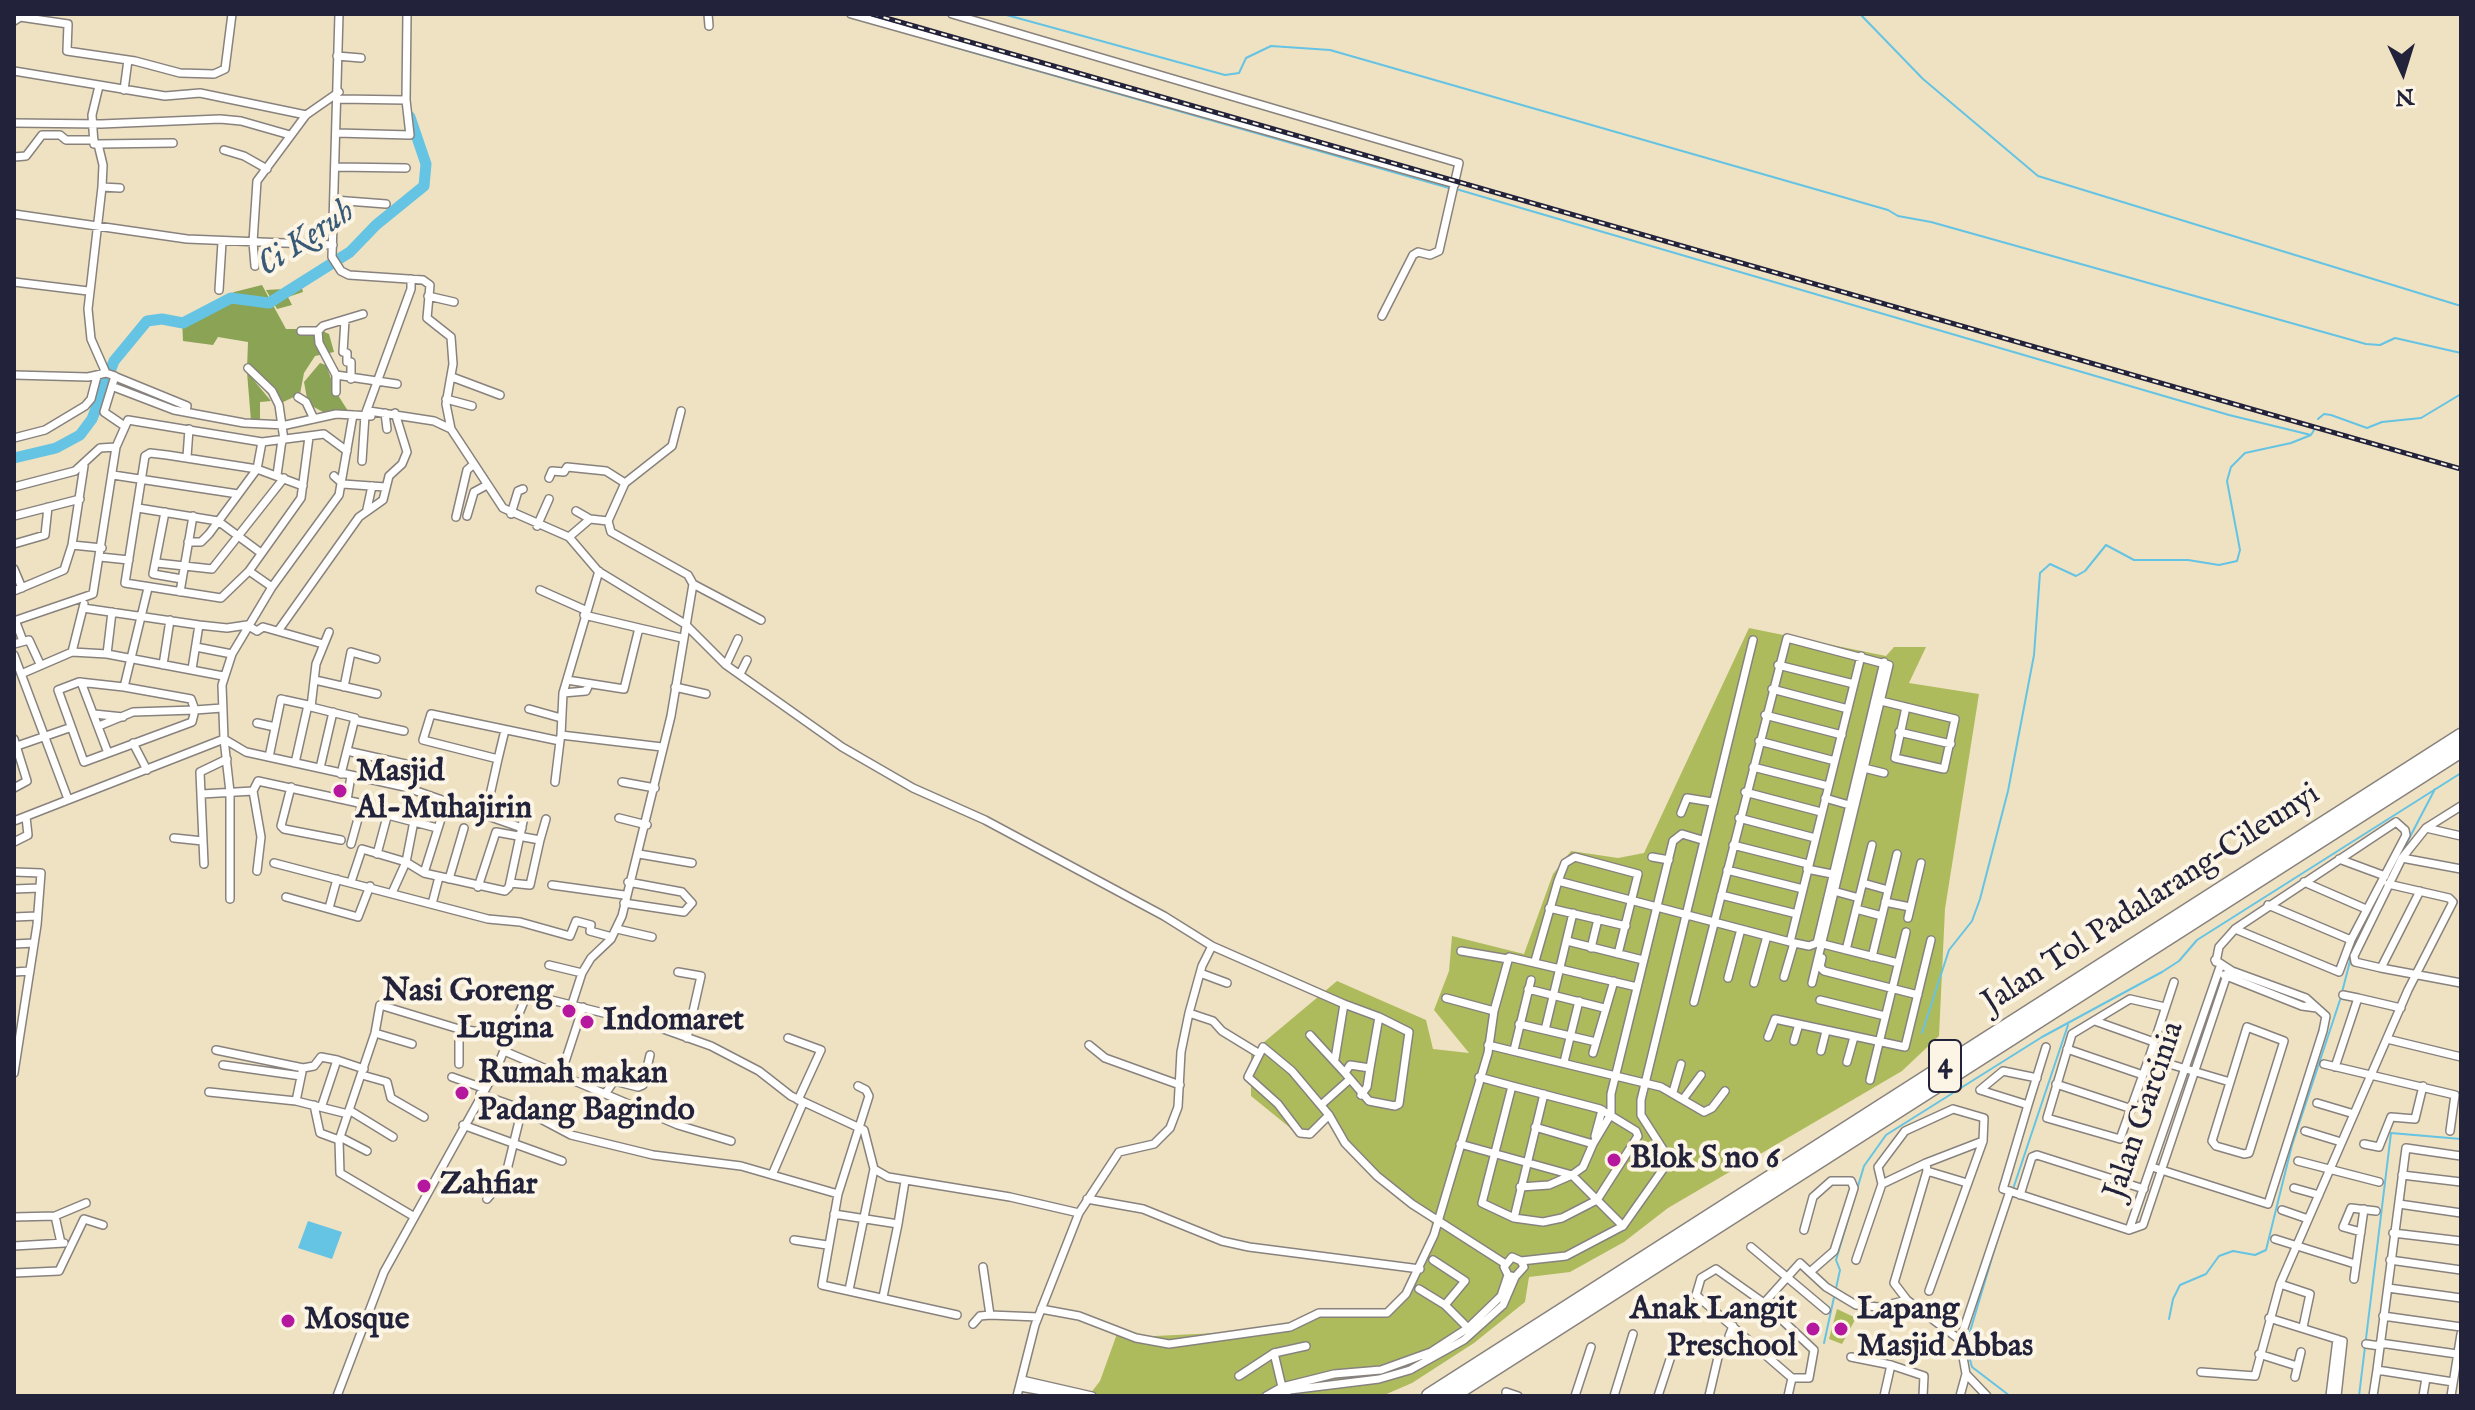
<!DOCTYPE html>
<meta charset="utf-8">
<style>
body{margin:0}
#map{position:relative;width:2475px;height:1410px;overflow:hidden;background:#efe2c2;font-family:"IM FELL English",serif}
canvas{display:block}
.frame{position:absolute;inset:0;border:16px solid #22223b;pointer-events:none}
.north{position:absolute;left:2363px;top:32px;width:80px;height:80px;-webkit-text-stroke:6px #fcf5e5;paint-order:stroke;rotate:176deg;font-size:22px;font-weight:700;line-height:32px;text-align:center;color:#22223b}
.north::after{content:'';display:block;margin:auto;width:28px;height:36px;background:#22223b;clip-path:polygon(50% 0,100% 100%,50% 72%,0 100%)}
</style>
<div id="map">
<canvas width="2475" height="1410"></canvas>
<div class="frame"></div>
<div class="north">N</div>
</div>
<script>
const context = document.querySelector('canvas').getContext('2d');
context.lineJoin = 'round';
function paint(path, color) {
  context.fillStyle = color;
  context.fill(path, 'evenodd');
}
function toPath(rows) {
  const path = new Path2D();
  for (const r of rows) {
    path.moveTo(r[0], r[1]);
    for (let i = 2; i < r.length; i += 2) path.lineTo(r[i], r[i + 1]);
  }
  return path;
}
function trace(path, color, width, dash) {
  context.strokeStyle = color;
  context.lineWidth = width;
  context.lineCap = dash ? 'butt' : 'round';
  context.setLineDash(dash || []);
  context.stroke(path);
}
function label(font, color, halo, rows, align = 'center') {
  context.font = font + ' "IM FELL English",serif';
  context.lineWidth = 8;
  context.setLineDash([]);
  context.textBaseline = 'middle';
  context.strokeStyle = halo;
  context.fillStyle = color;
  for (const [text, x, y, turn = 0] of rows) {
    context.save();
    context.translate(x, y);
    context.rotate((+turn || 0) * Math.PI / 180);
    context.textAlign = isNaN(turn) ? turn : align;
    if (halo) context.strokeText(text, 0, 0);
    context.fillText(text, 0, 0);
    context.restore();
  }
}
paint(toPath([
 [1749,628,1886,656,1894,647,1926,647,1909,683,1979,694,1945,909,1939,1036,1902,1071,1668,1208,1624,1242,1570,1272,1529,1277,1525,1302,1474,1343,1412,1383,1382,1396,1053,1396,1020,1387,1022,1380,1090,1394,1100,1381,1118,1331,1133,1337,1260,1331,1319,1314,1380,1315,1410,1287,1433,1235,1431,1218,1369,1172,1330,1119,1299,1135,1251,1096,1251,1053,1337,981,1426,1020,1433,1049,1469,1053,1434,1010,1449,971,1452,936,1524,954,1553,874,1571,851,1618,858,1644,853],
 [1837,1309,1856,1318,1842,1344,1829,1339]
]), '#aebb5d');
paint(toPath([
 [262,285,286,329,318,329,329,334,334,352,315,356,304,373,300,394,277,405,247,369,248,342,218,337,213,345,183,341,182,318,219,303,234,292],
 [302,288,303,292,288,297,292,305,277,309,266,290],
 [320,363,326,365,336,392,348,411,325,413,308,404,304,382],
 [247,372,271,401,260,402,260,420,251,421]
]), '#8aa354');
paint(toPath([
 [308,1221,342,1232,332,1259,298,1248]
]), '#65c3e3');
trace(toPath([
 [1003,14,1225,75,1239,73,1246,58,1271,46,1330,50,1888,210,1898,216,1931,222,2366,344,2380,345,2395,338,2461,353],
 [1860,14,1923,79,2038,176,2461,306],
 [940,43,1449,188],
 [1456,189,2229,415,2311,435],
 [2318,419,2324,414,2331,415,2367,428,2382,422,2421,418,2461,394],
 [2401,854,2435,789],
 [2374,904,2392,871],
 [1922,1033,1949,950,1972,921,1980,899,2008,791,2034,655,2040,573,2050,564,2076,576,2085,571,2106,545,2134,560,2188,560,2219,565,2237,561,2240,550,2227,481,2231,467,2245,453,2291,443,2311,435,2314,430],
 [2013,1189,2068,1025],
 [1999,1234,1966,1345,1972,1367,2010,1396],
 [2169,1319,2173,1299,2180,1285,2206,1274,2219,1256,2233,1251,2255,1255,2266,1250,2292,1145,2340,1000,2356,938],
 [1824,1343,1840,1270,1836,1260,1864,1166,1886,1135,2042,1037,2162,972,2179,961,2197,940,2461,773],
 [2359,1396,2391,1133,2461,1139]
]), '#65c3e3', 2);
trace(toPath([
 [14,458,56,448,80,435,92,419,114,361,147,321,162,319,183,323,231,298,269,303,350,252,376,225,424,186,426,164,410,117]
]), '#65c3e3', 11);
const minor = toPath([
 [339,14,332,257,341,271,349,275,423,280,430,285,427,318,451,337,453,364,446,404,451,429,503,508,569,537,598,571,685,624,726,665,842,747,913,788,985,820,1164,916,1212,946,1344,1004],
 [708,14,709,26],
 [851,14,1455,184],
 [952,14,1459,163,1439,251,1430,255,1418,252,1413,255,1382,316],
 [14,21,20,17,68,24,67,51,135,61,180,73,214,74,225,69,232,14],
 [337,56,361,58],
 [14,71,165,96,200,93,306,115],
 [99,86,92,115,94,144,98,144,103,165,102,187,88,309,91,339,106,373],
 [124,90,128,60],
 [339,99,406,100],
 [14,123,101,124,220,119,241,121,290,135],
 [337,133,410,135,406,100,407,14],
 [98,144,173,143],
 [224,150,244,156,267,169],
 [14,157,26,156,42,135,60,135,66,140,94,140],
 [336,167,406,168],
 [102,187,120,188],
 [334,200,386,204],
 [14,214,187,239,333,245],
 [255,266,253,242,257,181,306,115,339,92],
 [14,282,88,291],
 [219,290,222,242],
 [428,296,454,302],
 [345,320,343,352,347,353,347,362,351,362,351,379],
 [301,331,318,331],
 [248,368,272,391,279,405,284,440],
 [14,375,88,377,106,373,115,376,104,412,123,425],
 [336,375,397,384],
 [116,377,187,406,186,411],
 [452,377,500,395],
 [114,387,174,410,244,423,286,425,336,414,371,416],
 [336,392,336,375,319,343,318,331,323,326,363,314],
 [298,397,306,402,314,419],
 [446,399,472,406],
 [369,411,434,421,451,429],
 [385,413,387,429],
 [14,438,45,430,85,406,91,399,97,376],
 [187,457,189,429],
 [362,461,365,415,411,289,411,279],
 [113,475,238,494],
 [277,475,282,440],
 [334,476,343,484,385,487],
 [549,478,552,471,564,472,567,467,606,471,625,483],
 [14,487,75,471,100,448,116,447],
 [138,508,218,521,261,553],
 [367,509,372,486],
 [576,511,590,519],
 [165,512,153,574,182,579],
 [511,514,518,491,523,489],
 [14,516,80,499],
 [467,516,474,492,487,485],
 [456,517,467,470,474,464],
 [537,526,549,499],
 [569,537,590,519,608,521],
 [188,542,201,542,209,534,257,469,262,442],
 [14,544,45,535,48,507],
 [72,545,102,548],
 [100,557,129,560],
 [157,563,212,569,284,478],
 [14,569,22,588],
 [249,571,301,498,309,437],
 [693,584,761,620],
 [272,587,249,571,221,598,125,583,145,456,150,453,167,455,257,469,303,486],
 [540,590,585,610],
 [14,591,64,570,72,545,84,466],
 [180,592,193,516],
 [83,608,199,625,227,628,247,625,257,631,263,627,323,644],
 [15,620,23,641],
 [14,621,93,594,116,447,128,420,262,442,324,434,347,451],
 [639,628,682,638],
 [278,631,359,517,383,500,389,476,402,464,407,452,395,413],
 [329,632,316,664,311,707,355,718,341,774],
 [14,644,29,640,40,664],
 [196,647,232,654],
 [72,652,84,604],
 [107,654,112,612],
 [14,655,68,799],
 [163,665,170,620],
 [726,665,738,639],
 [1778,665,1854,684],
 [192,669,199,625],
 [21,674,72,652,107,654,223,676],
 [740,674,747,660],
 [315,680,377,694],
 [567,680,624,689,639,628,584,615],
 [81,682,108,753],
 [124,687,148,588],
 [344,687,351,652,376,659],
 [675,687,706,694],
 [1772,689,1848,709],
 [563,693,586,691,589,684],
 [1881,701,1955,719,1944,769,1895,758,1906,707],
 [529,709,561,718],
 [94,714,123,717],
 [1765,715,1842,735],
 [354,720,404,731],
 [257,723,275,727],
 [99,726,133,712,195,710,191,699,124,687,79,682,58,690,84,762,192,722,195,710,222,708],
 [505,730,498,759,423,740,431,714,560,741,561,735,662,747],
 [1899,732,1951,744],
 [561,735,563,693,599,571],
 [14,739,27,781,14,788],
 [224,739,246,752,405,787,522,828],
 [224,739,230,792,230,899],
 [1759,741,1835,761],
 [133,743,147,770],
 [17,746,69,728],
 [347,751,410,765,405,787],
 [269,757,281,699,285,700,308,705,295,763],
 [1753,767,1828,786],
 [320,768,333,712],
 [1864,768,1884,773],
 [555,782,560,741],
 [622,782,655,788],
 [291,787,281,826,284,829,341,840],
 [1745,792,1821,812],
 [202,794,253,791],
 [1825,798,1849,805],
 [347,800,351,776],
 [2461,806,2426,828,2402,858,2354,956,2355,962,2381,968,2461,983],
 [486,813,498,759],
 [1681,813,1687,798,1712,802],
 [619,818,647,825],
 [1739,818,1815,838],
 [14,821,224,739,222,685,232,654,272,587,339,495,353,415],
 [2396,822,2405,830,2406,835,2351,940,2339,972,2235,929,2396,822],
 [2426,828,2461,836],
 [174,838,203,841],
 [540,840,546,819],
 [14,842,28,835,26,817],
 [351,844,361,808],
 [1733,845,1808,864],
 [377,854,388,813],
 [639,854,692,863],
 [1652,857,1669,860],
 [2402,858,2461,869],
 [2339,859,2385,876],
 [274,863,488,919,520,922,570,936,576,921,591,925,590,931,612,937],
 [204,864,200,772,227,759],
 [1807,869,1837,875],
 [1727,870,1803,889],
 [257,871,261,837,253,791,258,781,359,803,361,808,437,828],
 [14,872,41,873,37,925,14,1073],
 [424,873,446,803],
 [449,879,464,828],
 [1558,881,1790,942,1809,946,1817,943,1884,662],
 [351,882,362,849,406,862,424,873,505,891,509,887,524,817],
 [2304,882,2366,909],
 [1863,883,1888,890],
 [552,885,624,895],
 [478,887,496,832,540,840,530,885,510,883],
 [14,889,40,888],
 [1830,890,1859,898],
 [392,893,406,862,414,821],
 [1721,895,1797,914],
 [286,897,358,917,370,886],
 [1885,902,1910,907],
 [624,903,684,912,692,903,682,892,628,882],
 [432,904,439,877],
 [2268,905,2351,940],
 [329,908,337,879],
 [1549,908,1626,926],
 [1856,909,1882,916],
 [14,917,37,916],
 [1908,918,1921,863],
 [617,929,652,937],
 [1567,941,1643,960],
 [1790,942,1861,656],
 [1819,943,1898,963],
 [14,944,34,943],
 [1591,948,1598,919],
 [1846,950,1872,845],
 [1461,951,1508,959],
 [1872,957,1897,854],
 [1822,958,1820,967,1824,971,1918,995],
 [1535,961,1558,881,1565,863,1575,857,1638,874,1618,954],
 [2216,962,2219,947,2235,929],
 [549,965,582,973],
 [2381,968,2420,891],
 [14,972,30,971],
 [678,972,701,976,687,1038],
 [1200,973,1227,983],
 [2224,975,2302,1006,2317,1008],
 [1784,977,1794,943],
 [1728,978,1741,929],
 [1754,983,1767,936],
 [1528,989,1604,1008],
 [2343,995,2358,998],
 [1446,998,1494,1011],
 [1820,1000,1885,1016],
 [1694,1002,1787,638,1889,665,1812,983],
 [572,1004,582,973,591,958,611,939,622,916,671,716,693,584,688,575,611,532,608,521,625,483,672,446,681,411],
 [2165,1007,2130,999,2072,1034,2047,1118,2120,1139,2149,1058,2230,1082],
 [1189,1013,1213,1021,1222,1031,1258,1053],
 [1379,1017,1409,1032,1399,1104,1395,1106,1369,1101,1345,1073,1350,1065,1370,1068,1379,1017],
 [2095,1021,2154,1042],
 [1519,1024,1596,1042],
 [2247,1027,2284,1041,2249,1153,2244,1154,2216,1146,2212,1141,2247,1027],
 [459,1029,459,1064],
 [1545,1030,1573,913],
 [375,1033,412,1044],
 [1310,1035,1345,1073],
 [1768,1037,1775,1019,1905,1047,1931,940],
 [788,1038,821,1050,798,1100],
 [2387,1039,2461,1057],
 [1794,1041,1799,1024],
 [1089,1045,1105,1058,1180,1085],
 [1488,1045,1661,1087,1704,1112,1712,1108,1725,1091],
 [2067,1049,2143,1075],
 [216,1050,303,1068,314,1066,321,1057,337,1060],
 [1514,1050,1531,980],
 [504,1051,678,1125,731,1141],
 [1821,1051,1826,1031],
 [1593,1053,1614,981],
 [2149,1058,2174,982],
 [1335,1059,1344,1004,1379,1017],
 [1564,1062,1579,1001],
 [1847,1062,1854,1037],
 [2324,1064,2455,1095,2450,1131],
 [223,1065,301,1076],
 [2335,1067,2358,998,2401,1008],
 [561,1074,583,1007],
 [362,1075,387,1082,391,1098,424,1117],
 [452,1077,483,1088],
 [1479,1077,1512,1086],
 [2037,1078,2003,1071,1980,1090,2028,1105,2003,1189,2129,1230],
 [1870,1080,1906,932],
 [2056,1084,2132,1109],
 [1512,1086,1600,1109,1636,1131,1638,1136,1597,1200,1562,1218,1543,1222,1514,1218,1482,1203,1512,1086],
 [209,1092,296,1101,348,1114],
 [1673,1092,1681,1064],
 [480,1094,522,1109,571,1135,653,1155,741,1166,838,1194,869,1096,866,1090,858,1086],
 [605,1094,614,1081,638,1087,643,1085,650,1055],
 [1361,1095,1367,1087,1370,1068],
 [1684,1098,1701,1075],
 [296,1101,302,1072],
 [2317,1103,2354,1114],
 [314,1105,320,1133,339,1140],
 [322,1105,337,1060,364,1069],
 [1321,1105,1349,1080],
 [2028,1105,2046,1047],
 [349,1110,393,1137],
 [1329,1115,1310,1134,1300,1133,1278,1104,1248,1077,1263,1047,1292,1071,1329,1115,1345,1143,1377,1176,1412,1204,1504,1263],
 [463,1125,562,1161],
 [2305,1131,2341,1142],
 [1595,1136,1602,1110],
 [340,1137,367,1151],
 [1460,1144,1572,1175,1623,1226],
 [1593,1144,1611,1114,1611,1094,1673,841,1682,834,1702,840],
 [2364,1144,2379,1147,2391,1117,2415,1119,2423,1086],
 [2298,1161,2379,1182],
 [2152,1167,2268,1204,2323,1031,2326,1016,2306,998,2232,971,2215,960],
 [1927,1171,1967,1183],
 [772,1175,803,1103],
 [2402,1175,2461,1182],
 [1882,1184,1878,1167,1905,1131,1953,1109,1984,1118,1983,1141,1929,1291],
 [1520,1187,1549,1185,1572,1175,1583,1167,1593,1144,1535,1127],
 [2294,1188,2319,1195],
 [838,1194,822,1285,957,1315],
 [2020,1195,2032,1157,2037,1155,2144,1189],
 [487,1199,505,1178,522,1109],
 [1087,1199,1143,1209,1222,1241,1249,1247,1420,1269],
 [2399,1204,2461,1213],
 [2282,1210,2308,1219],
 [1079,1213,1119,1152,1154,1144,1170,1128,1178,1107,1181,1052,1189,1013,1202,966,1212,946],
 [834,1214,898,1224,905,1181],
 [55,1216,86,1203],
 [413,1216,340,1173,339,1140,375,1033,380,1005,459,1029,510,1036],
 [14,1217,55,1216,61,1243],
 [1514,1218,1544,1094],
 [1804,1230,1813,1197,1831,1181,1851,1181,1854,1188,1834,1251,1810,1272],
 [2129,1230,2143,1225,2229,969],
 [2129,1230,2221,964],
 [2361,1232,2343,1227,2351,1208,2376,1211],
 [2393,1233,2461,1241],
 [2275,1239,2355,1264],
 [794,1240,827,1245],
 [14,1246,64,1243],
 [1751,1247,1826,1310],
 [1433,1260,1465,1281,1445,1305],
 [1856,1260,1882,1184,1926,1163],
 [2390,1260,2461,1270],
 [1521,1261,1566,1256,1623,1226,1666,1165,1664,1151,1641,1115,1641,1100,1753,640],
 [983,1267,990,1315],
 [14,1273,59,1271,84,1219,103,1225],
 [2354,1279,2364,1209],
 [2280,1284,2310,1294,2303,1327],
 [2388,1288,2461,1298],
 [1419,1289,1445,1305,1471,1331],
 [849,1290,874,1169],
 [883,1297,898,1224],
 [1764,1303,1814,1350,1809,1378,1792,1378],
 [1041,1309,1079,1316,1136,1338,1169,1344,1290,1327,1319,1313,1387,1313,1406,1294,1434,1235,1488,1053,1494,1011,1509,957,1637,987],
 [2383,1316,2461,1327],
 [2269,1318,2343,1341,2337,1396],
 [973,1324,980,1316,990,1315,1038,1317],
 [1733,1326,1729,1336,1748,1341],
 [1960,1340,1907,1300,1894,1283,1927,1171,1926,1163,1983,1141],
 [2380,1343,2457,1354],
 [2366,1344,2380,1346],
 [1274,1353,1306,1346],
 [2259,1354,2297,1366],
 [1851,1357,1891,1365],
 [2377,1370,2406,1148,2461,1156],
 [2201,1372,2255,1376,2280,1284,2408,990,2453,902,2449,898,2388,884],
 [1239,1376,1274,1353,1282,1387],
 [2295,1377,2301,1352],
 [1022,1380,1092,1396],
 [1020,1387,1071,1396],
 [1506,1392,1518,1396],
 [337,1396,384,1272,496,1070,527,994,652,1025,711,1046,759,1071,791,1096,864,1130,874,1169,888,1177,1010,1197,1079,1213,1035,1325,1017,1396],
 [1266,1396,1282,1387,1334,1374,1381,1370,1431,1352,1468,1328,1501,1296,1508,1275],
 [1277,1396,1290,1390,1379,1379,1410,1370,1464,1340,1503,1305,1515,1277,1524,1267,1521,1261,1512,1257,1504,1267,1508,1275,1515,1277],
 [1575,1396,1591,1347],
 [1614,1396,1633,1334],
 [1658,1396,1677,1338,1719,1353,1709,1396],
 [1788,1396,1792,1378,1696,1295,1701,1278,1716,1269,1764,1303,1800,1263,1826,1287,1856,1305,1879,1307,1907,1300],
 [1884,1396,1891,1365,1924,1376,1923,1396],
 [1960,1396,1966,1374],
 [1987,1396,1966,1374,1960,1340,2010,1191],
 [2330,1396,2337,1339],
 [2373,1396,2377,1370,2453,1382],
 [2423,1396,2426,1378],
 [2451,1396,2461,1334]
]);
const motorway = toPath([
 [1429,1396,2461,736],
 [1451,1396,2461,750]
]);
trace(minor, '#88827e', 10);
trace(motorway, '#88827e', 17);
trace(minor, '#fff', 7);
trace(motorway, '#fff', 14);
const rail = toPath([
 [872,14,2461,469]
]);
trace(rail, '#22223b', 5);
trace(rail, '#fcf5e5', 2, [6]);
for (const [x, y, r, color] of [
 [340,791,8,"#b5179e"],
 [569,1011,8,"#b5179e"],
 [587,1022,8,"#b5179e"],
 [462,1093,8,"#b5179e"],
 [1614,1160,8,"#b5179e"],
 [424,1186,8,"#b5179e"],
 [288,1321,8,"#b5179e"],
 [1813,1329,8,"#b5179e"],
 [1841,1329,8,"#b5179e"]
]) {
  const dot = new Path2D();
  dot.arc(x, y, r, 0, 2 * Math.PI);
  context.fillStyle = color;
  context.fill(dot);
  trace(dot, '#fcf5e5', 3);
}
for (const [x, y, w] of [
 [1945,1066,32]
]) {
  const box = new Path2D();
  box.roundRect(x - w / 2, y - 26, w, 52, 6);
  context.fillStyle = '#fcf5e5';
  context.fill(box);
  trace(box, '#22223b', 2);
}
label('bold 30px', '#22223b', null, [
 ["4",1945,1066]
]);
label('bold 32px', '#22223b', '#fcf5e5', [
 ["Masjid",356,773],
 ["Al-Muhajirin",356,810],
 ["Nasi Goreng",553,993,"right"],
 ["Lugina",553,1030,"right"],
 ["Indomaret",603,1022],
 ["Rumah makan",478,1075],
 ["Padang Bagindo",478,1112],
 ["Blok S no 6",1630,1160],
 ["Zahfiar",440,1186],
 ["Anak Langit",1797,1311,"right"],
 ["Preschool",1797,1348,"right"],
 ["Lapang",1857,1311],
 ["Masjid Abbas",1857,1348],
 ["Mosque",304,1321]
], 'left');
label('32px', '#22223b', '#fcf5e5', [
 ["Jalan Tol Padalarang–Cileunyi",2152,900,-33],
 ["Jalan Garcinia",2146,1111,-71]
]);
label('italic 34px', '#395a76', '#fcf5e5', [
 ["Ci Keruh",307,240,-34]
]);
</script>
